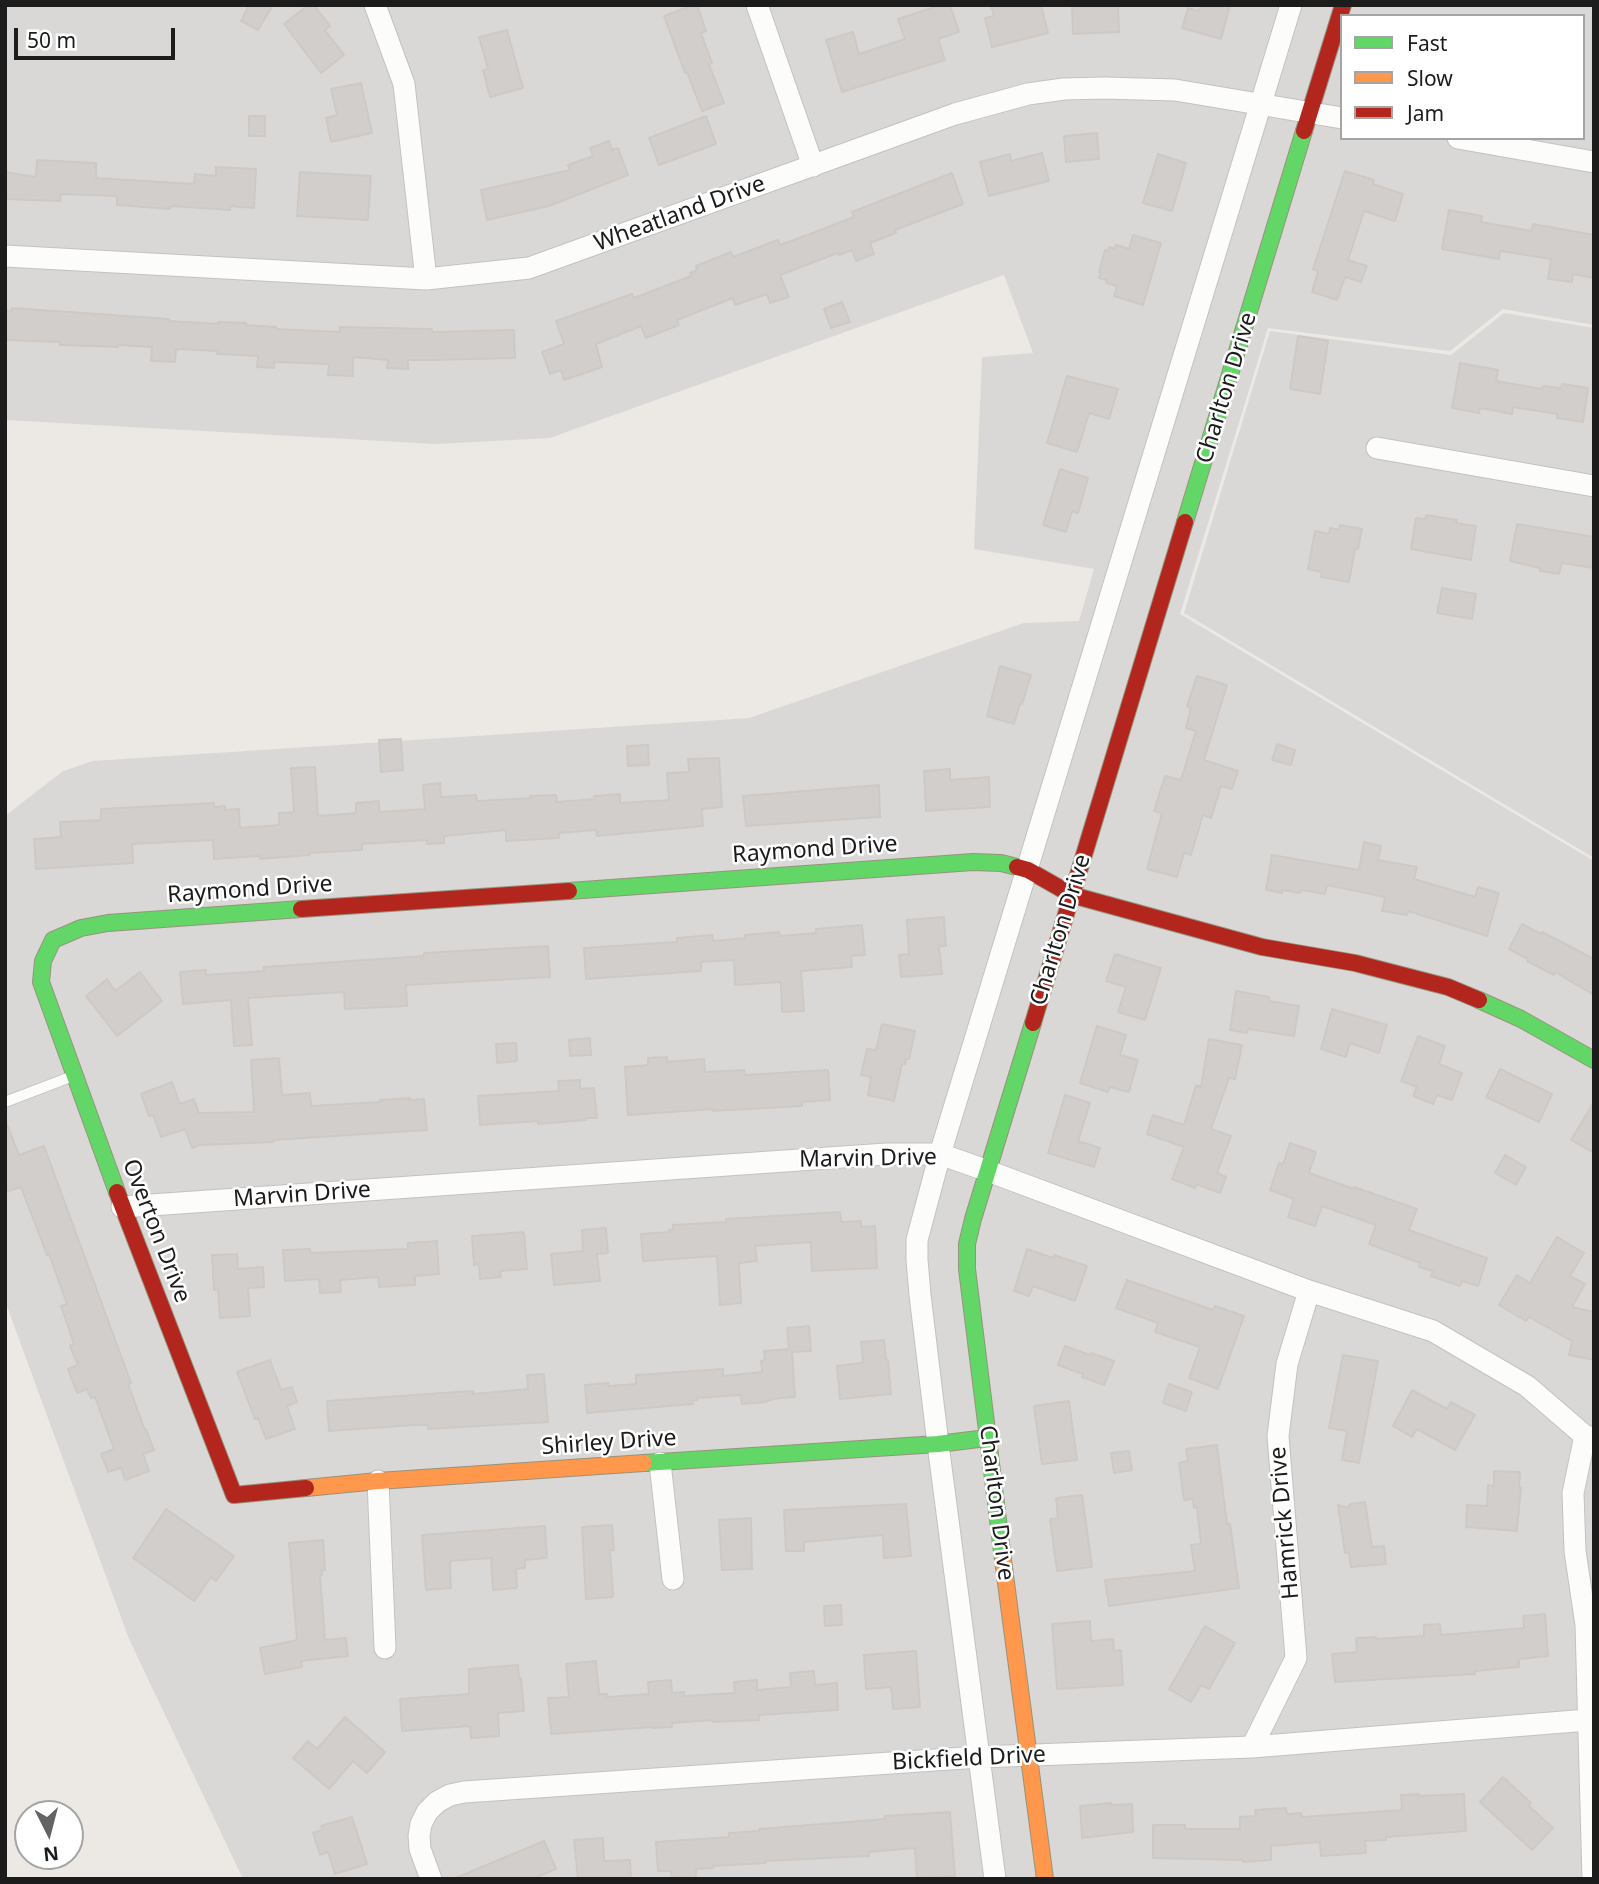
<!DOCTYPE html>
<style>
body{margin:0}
#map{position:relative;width:1599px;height:1884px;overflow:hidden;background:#ece8e4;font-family:"Noto Sans",sans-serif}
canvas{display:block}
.frame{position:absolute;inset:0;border:7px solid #1c1c1c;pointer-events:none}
.legend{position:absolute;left:1340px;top:14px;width:245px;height:126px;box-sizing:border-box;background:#fff;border:2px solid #a4a4a4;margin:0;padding:9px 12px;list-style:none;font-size:21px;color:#1c1c1c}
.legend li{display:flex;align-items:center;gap:14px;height:35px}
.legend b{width:35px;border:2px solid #a4a4a4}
.north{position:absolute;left:14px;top:1800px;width:70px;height:70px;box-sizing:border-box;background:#fff;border:2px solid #a4a4a4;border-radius:50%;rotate:174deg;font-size:19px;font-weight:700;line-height:28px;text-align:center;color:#1c1c1c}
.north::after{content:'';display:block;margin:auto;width:24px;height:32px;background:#656362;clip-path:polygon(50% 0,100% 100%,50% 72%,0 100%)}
.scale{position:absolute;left:14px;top:28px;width:161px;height:32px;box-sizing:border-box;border:4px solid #1c1c1c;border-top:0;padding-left:9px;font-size:21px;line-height:24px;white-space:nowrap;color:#1c1c1c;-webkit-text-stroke:5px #fff;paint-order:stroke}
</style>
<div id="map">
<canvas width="1599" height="1884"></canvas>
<div class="frame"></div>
<ul class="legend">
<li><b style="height:9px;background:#63d668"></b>Fast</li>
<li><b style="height:9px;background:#ff974d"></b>Slow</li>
<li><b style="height:9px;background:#b3261e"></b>Jam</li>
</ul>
<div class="north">N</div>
<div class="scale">50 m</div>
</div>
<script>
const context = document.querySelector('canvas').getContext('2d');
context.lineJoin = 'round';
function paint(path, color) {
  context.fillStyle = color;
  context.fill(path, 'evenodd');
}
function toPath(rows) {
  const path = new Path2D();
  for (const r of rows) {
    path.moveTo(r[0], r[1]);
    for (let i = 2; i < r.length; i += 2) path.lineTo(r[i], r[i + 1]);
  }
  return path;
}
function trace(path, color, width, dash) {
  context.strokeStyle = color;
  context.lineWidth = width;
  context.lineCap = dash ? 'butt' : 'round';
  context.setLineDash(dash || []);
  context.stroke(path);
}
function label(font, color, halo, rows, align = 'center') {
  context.font = font + ' "Noto Sans",sans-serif';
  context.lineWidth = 5;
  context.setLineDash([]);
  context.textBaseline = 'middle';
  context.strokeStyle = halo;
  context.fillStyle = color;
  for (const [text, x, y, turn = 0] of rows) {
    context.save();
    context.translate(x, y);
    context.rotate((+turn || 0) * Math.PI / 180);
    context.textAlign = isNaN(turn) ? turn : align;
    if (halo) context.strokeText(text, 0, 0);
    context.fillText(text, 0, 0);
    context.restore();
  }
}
paint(toPath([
 [5,5,1594,5,1594,325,1503,309,1450,351,1268,328,1180,614,1594,861,1594,1879,243,1879,129,1639,5,1301,5,816,63,771,93,761,749,718,1024,623,1079,621,1094,569,974,549,982,357,1033,353,1004,275,550,438,436,444,5,420],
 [1342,16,1583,16,1583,138,1342,138],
 [1504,313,1594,328,1594,858,1184,613,1270,331,1451,355]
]), '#dad8d6');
const building = toPath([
 [249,5,273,5,258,30,241,21,249,5],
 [308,5,314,5,330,26,325,30,344,55,321,73,284,24,308,5],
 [693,5,697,5,706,31,701,33,712,63,709,64,724,103,702,111,687,72,685,73,664,16,693,5],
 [941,5,950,5,959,32,938,39,945,60,842,92,826,40,853,32,859,54,905,39,898,19,941,5],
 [991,5,1041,5,1048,33,992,47,985,18,994,16,991,5],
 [1072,5,1118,5,1119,32,1073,34,1072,5],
 [1201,5,1230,5,1221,39,1182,28,1188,8,1199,11,1201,5],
 [507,30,523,88,490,97,483,70,488,69,479,37,507,30],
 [361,83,372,133,331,142,326,118,337,115,331,89,361,83],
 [249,116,265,116,265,136,249,136,249,116],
 [706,116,716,144,659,165,649,138,706,116],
 [1097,133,1099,159,1066,162,1064,136,1097,133],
 [609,141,612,150,618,148,628,175,549,206,487,220,481,190,570,170,568,165,593,156,590,148,609,141],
 [1042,153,1049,181,989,196,980,162,1010,154,1011,161,1042,153],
 [1158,154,1186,163,1172,211,1143,203,1158,154],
 [37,160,96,163,96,178,194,184,195,174,216,176,216,167,256,169,254,208,230,206,230,210,170,206,170,209,117,205,117,196,61,194,60,201,5,199,5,172,36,177,37,160],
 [1345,171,1374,180,1373,184,1403,194,1395,221,1364,211,1348,260,1367,266,1361,282,1345,277,1337,300,1312,292,1318,271,1313,269,1345,171],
 [300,172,371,176,368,220,297,216,300,172],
 [952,173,963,204,895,230,896,233,870,243,874,254,856,261,852,250,839,255,838,253,780,275,789,297,770,303,767,294,735,305,733,298,677,320,679,325,646,338,641,326,596,344,602,367,564,380,561,370,550,374,542,352,564,344,556,321,632,294,634,298,691,276,690,273,697,270,696,266,731,252,733,257,778,240,780,245,810,234,854,217,852,212,952,173],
 [1449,210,1482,216,1481,222,1532,231,1533,224,1594,235,1594,278,1573,274,1572,282,1548,279,1551,259,1500,251,1499,259,1442,249,1449,210],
 [1133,235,1161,243,1143,305,1114,296,1117,286,1106,283,1107,280,1099,278,1101,273,1099,272,1105,250,1108,251,1109,247,1115,249,1116,245,1129,249,1133,235],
 [842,302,850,322,831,328,824,309,842,302],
 [12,308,169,319,169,321,218,324,218,322,246,323,246,325,276,327,276,329,340,332,340,327,432,329,432,332,514,330,515,358,432,360,408,360,408,369,387,368,388,360,353,357,353,376,328,375,329,364,274,362,274,368,257,367,258,356,217,354,217,351,176,349,175,362,151,361,152,347,118,345,118,347,60,345,60,342,5,340,5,310,12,311,12,308],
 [1298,336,1328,341,1320,394,1290,389,1298,336],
 [1460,363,1498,370,1496,381,1542,389,1543,386,1561,388,1562,384,1588,388,1583,422,1557,418,1557,414,1513,407,1512,414,1480,408,1479,413,1452,408,1460,363],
 [1067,376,1118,389,1109,419,1089,413,1077,452,1047,443,1067,376],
 [1060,469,1088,478,1078,513,1072,511,1066,532,1043,525,1060,469],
 [1426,515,1457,520,1456,523,1476,526,1471,560,1411,549,1416,518,1425,519,1426,515],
 [1517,524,1594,537,1594,568,1562,563,1559,574,1540,571,1540,568,1510,561,1517,524],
 [1340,525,1362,529,1358,549,1355,549,1349,582,1321,577,1322,572,1308,569,1315,531,1329,534,1330,528,1339,530,1340,525],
 [1442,588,1476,594,1472,619,1437,613,1442,588],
 [1000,666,1031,675,1022,704,1020,704,1014,724,987,716,1000,666],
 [1197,676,1227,685,1204,760,1238,771,1232,789,1221,786,1211,818,1203,815,1191,855,1184,853,1177,877,1147,869,1162,813,1154,811,1165,776,1181,780,1196,731,1186,728,1191,708,1187,706,1197,676],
 [401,739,403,770,381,772,379,740,401,739],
 [1277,744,1295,750,1291,765,1272,760,1277,744],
 [648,745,649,765,628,766,627,746,648,745],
 [719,758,722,807,702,809,703,826,597,836,596,830,559,833,559,838,506,841,506,830,444,836,444,843,427,844,427,840,362,844,362,850,310,853,310,855,260,859,259,856,214,859,213,840,132,844,133,863,36,869,34,839,61,837,60,822,101,820,101,809,214,803,214,807,225,806,225,810,239,809,240,828,279,825,279,813,294,812,291,768,315,767,318,816,356,813,356,803,379,801,379,812,425,809,423,785,440,783,441,797,476,795,477,801,531,798,530,796,556,795,557,802,595,799,594,796,620,794,620,803,669,800,667,773,689,772,688,759,719,758],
 [950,769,950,780,989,777,990,807,926,811,924,771,950,769],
 [879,785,880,817,746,826,743,796,879,785],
 [1364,842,1381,846,1378,860,1417,867,1414,879,1475,897,1478,887,1499,893,1487,936,1408,911,1407,915,1382,911,1385,897,1327,885,1325,894,1301,890,1300,893,1282,890,1282,893,1266,890,1272,855,1359,870,1364,842],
 [944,917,946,946,939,946,942,974,901,977,899,955,909,954,907,920,944,917],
 [1522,924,1541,934,1542,932,1594,959,1594,995,1555,972,1554,975,1527,961,1528,959,1509,949,1522,924],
 [862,925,865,955,851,956,852,967,801,971,804,1011,782,1012,781,982,735,985,734,960,701,962,701,971,586,979,584,948,677,942,677,938,712,935,713,941,745,938,745,935,779,932,780,936,816,933,816,929,862,925],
 [548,946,550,977,406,985,407,1006,345,1009,344,992,248,998,252,1045,234,1046,231,1000,183,1004,180,972,206,970,206,975,264,971,264,967,424,956,424,953,548,946],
 [1115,954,1161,968,1145,1020,1118,1012,1126,987,1106,981,1115,954],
 [140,972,162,1001,117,1036,86,996,107,979,115,991,140,972],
 [1236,991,1269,997,1269,1001,1299,1006,1294,1036,1248,1029,1247,1033,1230,1030,1236,991],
 [1332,1009,1387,1025,1379,1053,1350,1043,1346,1057,1321,1049,1332,1009],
 [882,1024,915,1031,909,1059,906,1059,905,1064,902,1064,894,1101,868,1095,871,1077,861,1075,867,1049,876,1050,882,1024],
 [1097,1026,1126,1035,1120,1055,1138,1060,1129,1092,1110,1087,1108,1092,1080,1083,1097,1026],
 [1418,1036,1445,1046,1439,1064,1462,1073,1452,1100,1437,1095,1433,1104,1413,1096,1417,1087,1401,1081,1418,1036],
 [590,1038,591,1055,570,1056,569,1040,590,1038],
 [1209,1039,1242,1045,1235,1079,1229,1078,1211,1129,1231,1136,1217,1173,1226,1177,1220,1193,1196,1184,1195,1188,1172,1179,1184,1147,1147,1134,1153,1115,1184,1125,1196,1085,1201,1087,1209,1039],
 [516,1043,517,1061,497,1063,496,1044,516,1043],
 [667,1057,667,1062,704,1059,705,1072,744,1070,745,1075,828,1070,830,1100,802,1102,802,1106,713,1111,713,1109,628,1115,625,1067,648,1065,648,1058,667,1057],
 [279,1058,282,1095,310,1093,311,1106,380,1102,380,1100,410,1098,410,1100,424,1099,427,1130,274,1140,274,1142,200,1145,192,1148,185,1129,161,1137,153,1115,149,1116,141,1094,172,1082,180,1104,194,1099,199,1113,254,1112,251,1060,279,1058],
 [1500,1069,1552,1094,1539,1122,1486,1097,1500,1069],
 [580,1080,580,1089,594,1088,597,1118,586,1118,586,1120,538,1124,538,1121,480,1125,478,1096,559,1091,558,1081,580,1080],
 [1065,1095,1090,1103,1078,1141,1100,1148,1094,1167,1048,1153,1065,1095],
 [1594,1102,1594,1153,1571,1140,1594,1102],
 [5,1124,7,1124,19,1155,44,1146,131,1383,128,1384,145,1430,146,1429,154,1450,143,1454,149,1471,125,1480,121,1468,108,1472,101,1454,114,1449,95,1397,91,1398,87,1389,77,1393,68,1369,78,1365,70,1346,74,1344,61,1306,67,1304,49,1254,47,1255,21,1187,5,1192,5,1124],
 [1290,1143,1316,1152,1309,1173,1354,1189,1354,1187,1417,1209,1409,1230,1487,1258,1478,1286,1462,1281,1460,1286,1431,1276,1433,1271,1419,1267,1420,1263,1369,1244,1376,1225,1322,1206,1315,1226,1288,1217,1294,1199,1270,1190,1279,1163,1283,1164,1290,1143],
 [1505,1155,1526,1167,1516,1185,1495,1173,1505,1155],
 [840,1212,841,1222,861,1221,861,1227,875,1226,877,1268,812,1271,811,1242,755,1246,757,1261,739,1263,741,1303,720,1305,717,1256,643,1261,641,1234,670,1232,669,1230,673,1230,673,1225,726,1222,726,1219,840,1212],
 [606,1228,608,1253,597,1254,600,1281,554,1285,551,1254,583,1251,582,1230,606,1228],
 [524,1232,527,1269,500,1271,501,1277,480,1279,479,1264,474,1265,472,1236,524,1232],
 [1557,1237,1584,1253,1570,1276,1585,1284,1572,1307,1594,1312,1594,1360,1569,1355,1572,1341,1529,1317,1526,1321,1499,1305,1517,1275,1530,1283,1557,1237],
 [437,1241,439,1274,415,1276,415,1285,379,1287,378,1277,340,1280,341,1292,320,1293,319,1279,285,1281,283,1250,310,1249,310,1253,408,1249,408,1243,437,1241],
 [1027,1249,1053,1258,1054,1255,1087,1266,1075,1301,1033,1286,1029,1296,1014,1291,1027,1249],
 [237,1254,238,1269,263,1267,264,1287,248,1288,250,1316,220,1318,218,1290,214,1290,212,1255,237,1254],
 [1127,1280,1213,1310,1215,1306,1244,1316,1218,1389,1189,1378,1200,1347,1155,1332,1158,1323,1116,1308,1127,1280],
 [809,1326,811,1351,792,1352,795,1397,772,1399,772,1400,766,1401,766,1402,742,1404,741,1395,697,1398,697,1400,692,1401,693,1404,587,1413,585,1385,608,1383,608,1386,636,1384,636,1375,723,1369,723,1376,762,1372,761,1361,765,1360,764,1351,789,1349,787,1328,809,1326],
 [884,1340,886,1360,888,1360,891,1394,840,1399,837,1366,861,1363,863,1362,861,1342,884,1340],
 [1065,1346,1090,1355,1091,1353,1114,1361,1104,1385,1082,1377,1083,1374,1058,1365,1065,1346],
 [1343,1355,1378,1361,1359,1463,1342,1460,1347,1431,1329,1428,1343,1355],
 [270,1360,281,1390,292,1387,297,1402,287,1406,295,1429,266,1439,258,1418,255,1419,237,1372,270,1360],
 [544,1374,548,1422,428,1429,428,1425,415,1425,329,1431,327,1401,473,1391,473,1394,528,1389,527,1375,544,1374],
 [1169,1384,1192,1392,1186,1411,1163,1403,1169,1384],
 [1412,1390,1447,1409,1451,1402,1475,1415,1455,1450,1417,1429,1412,1437,1393,1426,1412,1390],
 [1069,1401,1077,1460,1042,1464,1034,1406,1069,1401],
 [1217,1445,1227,1524,1230,1524,1239,1588,1109,1606,1105,1580,1195,1571,1191,1545,1201,1544,1197,1507,1194,1508,1193,1499,1184,1500,1179,1463,1188,1461,1186,1449,1217,1445],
 [1129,1451,1132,1470,1114,1473,1111,1453,1129,1451],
 [1494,1471,1520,1472,1519,1487,1521,1487,1517,1531,1466,1527,1467,1505,1487,1506,1488,1485,1494,1486,1494,1471],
 [1082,1495,1092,1567,1057,1571,1050,1519,1058,1518,1056,1498,1082,1495],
 [1365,1502,1372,1547,1384,1546,1386,1564,1351,1567,1349,1553,1345,1553,1338,1505,1348,1508,1350,1504,1365,1502],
 [906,1504,911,1556,884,1558,883,1535,804,1542,804,1551,786,1551,784,1510,906,1504],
 [166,1509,234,1556,216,1581,211,1577,194,1601,133,1558,166,1509],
 [751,1518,752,1569,722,1570,719,1520,751,1518],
 [612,1525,614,1550,610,1550,613,1597,586,1599,582,1527,612,1525],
 [545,1526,547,1558,525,1560,525,1568,516,1569,517,1588,493,1590,491,1558,450,1561,451,1588,426,1590,422,1535,545,1526],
 [323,1540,325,1570,322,1570,322,1575,320,1575,325,1640,346,1638,348,1656,301,1661,302,1667,265,1674,260,1648,297,1640,289,1543,323,1540],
 [841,1605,842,1625,825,1626,824,1606,841,1605],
 [1545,1614,1548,1656,1519,1659,1519,1667,1475,1671,1475,1674,1335,1682,1332,1654,1357,1652,1356,1638,1376,1637,1376,1639,1424,1636,1424,1625,1440,1624,1441,1635,1524,1628,1523,1616,1545,1614],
 [1090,1621,1091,1641,1113,1639,1114,1651,1121,1650,1123,1685,1057,1689,1052,1624,1090,1621],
 [1205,1626,1235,1643,1209,1689,1201,1685,1191,1702,1169,1689,1205,1626],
 [916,1651,920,1707,893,1709,891,1687,866,1689,864,1655,916,1651],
 [596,1661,599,1694,607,1694,607,1697,649,1694,648,1682,671,1680,672,1693,684,1692,684,1696,735,1693,734,1682,757,1680,757,1690,791,1687,790,1673,814,1671,815,1685,837,1683,838,1710,759,1715,759,1720,713,1722,713,1720,672,1723,672,1727,653,1728,653,1727,551,1734,548,1698,569,1697,566,1664,596,1661],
 [518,1665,519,1679,521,1678,524,1711,498,1713,499,1736,471,1738,470,1726,402,1731,400,1699,469,1694,469,1669,518,1665],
 [345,1717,385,1752,367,1773,353,1761,329,1789,293,1758,308,1741,317,1749,345,1717],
 [1503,1777,1531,1803,1529,1806,1553,1828,1532,1850,1480,1802,1503,1777],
 [1419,1794,1419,1796,1464,1794,1466,1831,1386,1837,1386,1840,1365,1841,1366,1853,1321,1856,1320,1842,1271,1846,1271,1860,1243,1862,1243,1860,1153,1858,1153,1825,1185,1825,1185,1829,1240,1829,1240,1817,1256,1816,1255,1810,1286,1808,1287,1814,1301,1813,1302,1817,1402,1810,1401,1795,1419,1794],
 [1111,1803,1111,1805,1132,1804,1133,1832,1082,1838,1080,1806,1111,1803],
 [950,1812,955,1876,917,1879,915,1848,869,1852,869,1856,766,1861,766,1863,713,1866,713,1868,696,1869,696,1879,672,1879,671,1871,658,1871,656,1842,729,1837,729,1833,759,1831,759,1829,885,1819,885,1816,950,1812],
 [352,1817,367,1864,335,1874,328,1852,320,1855,313,1833,322,1830,321,1826,352,1817],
 [603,1838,604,1861,630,1860,631,1879,578,1879,574,1840,603,1838],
 [544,1841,556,1869,532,1879,453,1879,544,1841]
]);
paint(building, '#d2cecb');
trace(building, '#cfc9c5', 2);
const lane = toPath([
 [5,1102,73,1076]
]);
const street = toPath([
 [375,5,404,84,426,279],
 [757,5,813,166],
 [1458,138,1594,162],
 [5,256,426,279,529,268,955,114,1028,94,1064,89,1105,88,1175,90,1342,118],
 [1377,448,1594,486],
 [122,1207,886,1154,940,1154,988,1171,1309,1291,1433,1331,1527,1386,1585,1436,1594,1438],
 [1585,1436,1573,1493,1575,1551,1586,1625,1593,1879],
 [660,1463,673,1579],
 [378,1481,385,1648],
 [1252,1747,1296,1658,1278,1436,1287,1364,1309,1291],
 [431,1879,420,1849,419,1836,421,1824,427,1812,437,1802,450,1795,464,1792,979,1757,1252,1747,1588,1720],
 [995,1879,938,1444,920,1295,917,1260,917,1240,940,1154,1291,5]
]);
const fast = toPath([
 [1185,522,1304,131],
 [569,891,973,862,1001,863,1017,867],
 [1479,1000,1521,1019,1594,1060],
 [117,1192,41,982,43,961,53,940,81,928,108,923,301,909],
 [644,1463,938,1444,987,1438],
 [1003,1560,967,1269,967,1244,973,1219,1033,1023]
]);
const slow = toPath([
 [306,1488,378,1481,644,1463],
 [1003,1560,1045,1879]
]);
const jam = toPath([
 [1304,131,1343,5],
 [1017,867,1028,870,1072,895,1262,947,1355,963,1448,987,1479,1000],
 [301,909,569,891],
 [1033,1023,1185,522],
 [117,1192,234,1495,306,1488]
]);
trace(lane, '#c4c2c0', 12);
trace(street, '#c4c2c0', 23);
trace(fast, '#96947c', 18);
trace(slow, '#96947c', 18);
trace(jam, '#96947c', 18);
trace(lane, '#fcfcfb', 10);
trace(street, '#fcfcfb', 21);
trace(fast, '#63d668', 16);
trace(slow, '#ff974d', 16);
trace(jam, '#b3261e', 16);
label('23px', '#1c1c1c', '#fff', [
 ["Wheatland Drive",680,214,-20],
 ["Charlton Drive",1227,388,-73],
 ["Raymond Drive",815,850,-4],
 ["Raymond Drive",250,890,-4],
 ["Charlton Drive",1061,930,-73],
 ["Marvin Drive",868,1159,-1],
 ["Marvin Drive",302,1195,-4],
 ["Overton Drive",156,1231,69],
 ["Shirley Drive",609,1443,-4],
 ["Charlton Drive",996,1503,83],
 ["Hamrick Drive",1285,1523,-95],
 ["Bickfield Drive",969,1759,-3]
]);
</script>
